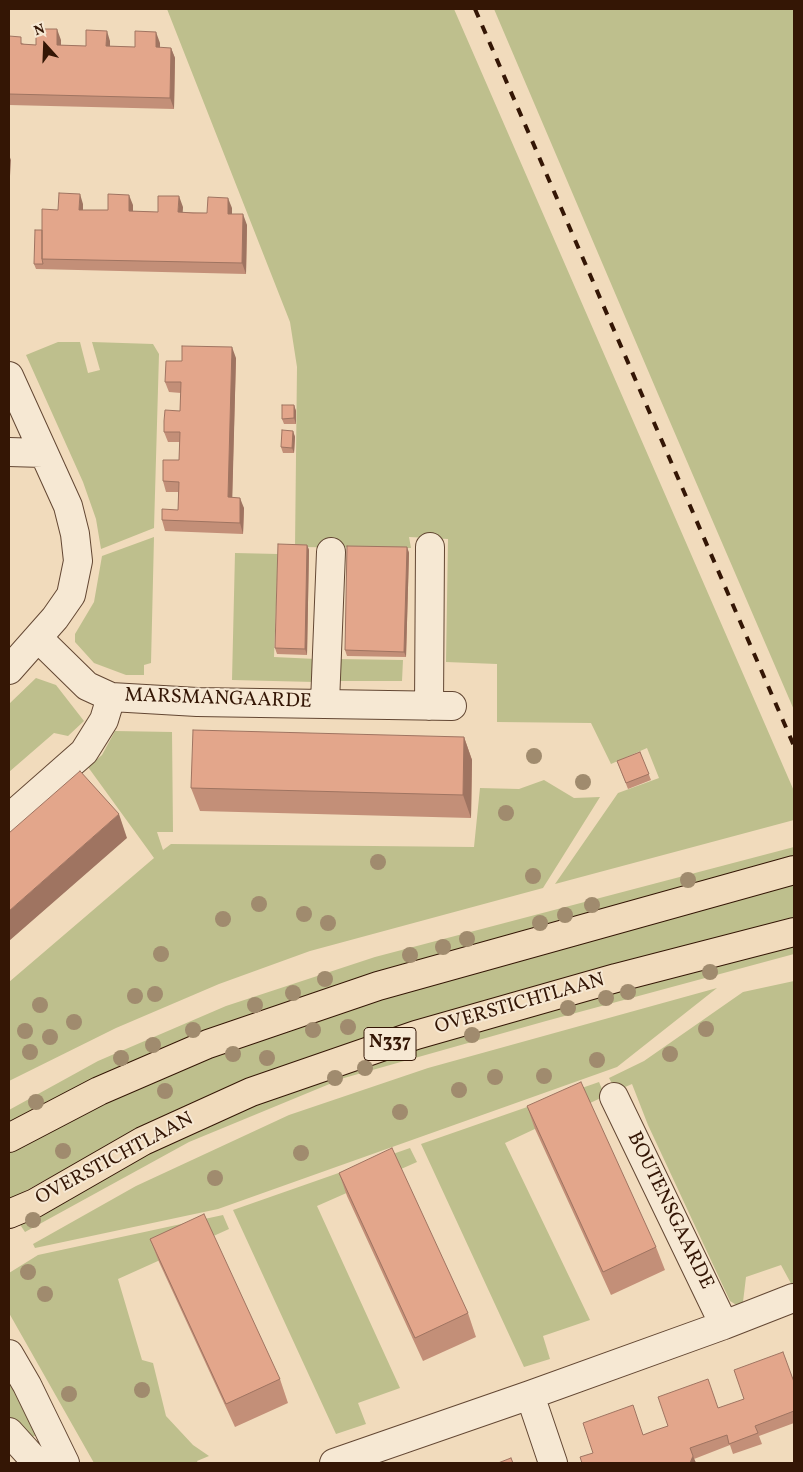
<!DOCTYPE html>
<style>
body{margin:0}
#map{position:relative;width:803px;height:1472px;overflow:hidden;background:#f1dbbc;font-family:Vollkorn,serif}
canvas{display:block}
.frame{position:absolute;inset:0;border:10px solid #341605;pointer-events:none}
.north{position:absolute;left:20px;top:20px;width:50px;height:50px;-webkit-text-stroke:4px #f6e8d3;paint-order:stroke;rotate:340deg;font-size:14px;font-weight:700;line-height:20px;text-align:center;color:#341605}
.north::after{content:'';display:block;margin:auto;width:18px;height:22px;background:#341605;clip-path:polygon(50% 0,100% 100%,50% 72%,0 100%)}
</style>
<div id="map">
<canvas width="803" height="1472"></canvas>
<div class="frame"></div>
<div class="north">N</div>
</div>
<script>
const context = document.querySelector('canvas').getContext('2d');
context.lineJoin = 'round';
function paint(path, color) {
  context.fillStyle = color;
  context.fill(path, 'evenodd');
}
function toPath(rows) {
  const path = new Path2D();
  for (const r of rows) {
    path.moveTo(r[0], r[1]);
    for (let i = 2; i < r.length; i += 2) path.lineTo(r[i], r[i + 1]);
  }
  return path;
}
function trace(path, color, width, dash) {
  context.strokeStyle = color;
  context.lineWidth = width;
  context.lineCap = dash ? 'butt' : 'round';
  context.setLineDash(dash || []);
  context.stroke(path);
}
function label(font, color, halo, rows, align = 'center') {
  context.font = font + ' Vollkorn,serif';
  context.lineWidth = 4;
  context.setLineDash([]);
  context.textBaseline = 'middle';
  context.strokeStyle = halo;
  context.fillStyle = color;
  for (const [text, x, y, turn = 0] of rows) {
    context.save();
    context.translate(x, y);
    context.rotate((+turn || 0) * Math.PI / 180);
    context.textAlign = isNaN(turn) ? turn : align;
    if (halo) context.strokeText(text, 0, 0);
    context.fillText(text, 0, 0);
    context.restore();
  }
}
paint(toPath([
 [167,9,454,9,794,791,794,820,555,884,618,793,659,778,647,748,611,764,591,723,497,722,497,664,446,662,448,539,409,537,411,548,295,547,297,367,290,322],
 [494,9,794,9,794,710,658,394],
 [58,342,80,342,88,373,100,370,92,342,153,344,159,354,154,528,101,549,96,519,83,482,26,355],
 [154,537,151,663,144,665,144,675,126,675,94,663,75,642,75,634,94,602,102,556],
 [235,553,278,554,274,657,316,659,315,682,232,680],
 [337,659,403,660,402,681,336,681],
 [36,678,56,685,84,721,68,736,54,733,9,772,9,704],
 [115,731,172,732,173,832,157,832,163,850,171,844,474,847,480,788,519,789,544,780,574,798,600,797,543,888,310,951,219,984,116,1028,9,1081,9,982,154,858,88,767,102,755],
 [794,847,794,862,426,958,254,1013,176,1043,9,1126,9,1110,98,1061,226,1006,375,957],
 [794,883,794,919,115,1142,9,1200,9,1149,240,1039],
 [794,939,794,954,546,1021,344,1078,189,1142,25,1232,17,1220,138,1152,380,1053],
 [794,981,794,1289,781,1265,746,1277,743,1302,738,1306,730,1301,648,1125,632,1084,616,1091,609,1078,644,1061,743,992],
 [717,988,617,1067,218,1209,35,1248,33,1244,136,1186,289,1115,428,1068],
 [599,1082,605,1096,505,1143,590,1320,543,1336,550,1359,524,1367,421,1144],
 [410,1148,417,1162,317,1206,400,1388,358,1403,366,1424,336,1434,233,1210],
 [223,1215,229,1229,118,1279,142,1360,153,1363,166,1416,193,1445,209,1456,197,1461,198,1463,94,1463,9,1313,9,1273,38,1255],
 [9,1375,38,1434,29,1439,9,1422]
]), '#bebf8d');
const minor = toPath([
 [9,376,68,506,75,534,78,561,71,595,55,618,9,670],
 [9,452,43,453],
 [38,638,87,686,111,697,197,702,452,706],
 [325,703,331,552],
 [429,706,430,547],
 [9,818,84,752,104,720,111,697],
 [614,1097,724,1325],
 [9,1354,27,1385,65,1463],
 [530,1395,553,1463],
 [9,1432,37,1463],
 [334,1463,530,1395,724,1325,793,1298]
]);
const major = toPath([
 [9,1138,99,1091,208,1044,378,986,794,870],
 [9,1214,35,1203,143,1141,251,1092,416,1035,616,978,794,932]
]);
trace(minor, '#634733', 30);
trace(major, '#341605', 30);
trace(minor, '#f6e8d3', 28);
trace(major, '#f1dbbc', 28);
trace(toPath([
 [475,9,794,746]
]), '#341605', 4, [9, 9]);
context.fillStyle = '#a08b6e';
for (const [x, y] of [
 [534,756],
 [583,782],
 [506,813],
 [378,862],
 [533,876],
 [688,880],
 [259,904],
 [592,905],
 [304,914],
 [565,915],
 [223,919],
 [328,923],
 [540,923],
 [467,939],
 [443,947],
 [161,954],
 [410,955],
 [710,972],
 [325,979],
 [628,992],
 [293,993],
 [155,994],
 [135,996],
 [606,998],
 [40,1005],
 [255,1005],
 [568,1008],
 [74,1022],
 [348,1027],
 [706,1029],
 [193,1030],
 [313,1030],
 [25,1031],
 [472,1035],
 [50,1037],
 [153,1045],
 [30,1052],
 [233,1054],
 [670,1054],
 [121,1058],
 [267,1058],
 [597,1060],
 [365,1068],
 [544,1076],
 [495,1077],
 [335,1078],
 [459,1090],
 [165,1091],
 [36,1102],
 [400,1112],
 [63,1151],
 [301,1153],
 [215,1178],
 [33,1220],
 [28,1272],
 [45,1294],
 [142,1390],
 [69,1394]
]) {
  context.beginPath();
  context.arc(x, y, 8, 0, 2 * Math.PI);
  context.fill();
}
paint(toPath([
 [9,33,10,37,24,44,36,45,61,40,61,45,86,46,110,41,110,46,135,47,160,43,160,48,171,48,175,58,174,109,9,105],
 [83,204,83,210,108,210,133,205,133,211,158,212,183,207,182,212,207,213,232,208,232,214,247,225,246,274,36,269,34,264,42,230,58,210],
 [236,358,232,497,244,508,243,534,165,531,162,520,178,510,178,492,166,492,163,481,179,460,180,442,168,442,164,432,180,411,181,393,169,392,165,382,182,361],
 [294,405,296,411,296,424,284,424,282,419],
 [293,431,295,437,294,453,283,453,281,447],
 [307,545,309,550,307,655,277,654,275,648],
 [407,547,409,553,406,657,347,656,345,650],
 [464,737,472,760,471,818,200,811,191,788],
 [640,752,651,780,628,789,617,761],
 [527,1106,656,1247,665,1270,611,1295,535,1129],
 [339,1173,468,1313,476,1337,423,1361,347,1196],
 [150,1239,280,1379,288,1403,235,1427,159,1262],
 [794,1382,794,1423,759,1436,762,1444,733,1454,730,1445,694,1459,696,1463,582,1463,643,1435]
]), '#c38f78');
paint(toPath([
 [57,29,61,40,61,55,57,45],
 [107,31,110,41,110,57,106,46],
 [156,32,160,43,160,58,156,47],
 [171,48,175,58,174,109,170,98],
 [9,155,11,160,10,176,9,172],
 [80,194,83,204,83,220,79,210],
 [129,195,133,205,133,221,129,211],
 [179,196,183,207,182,223,178,212],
 [228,198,232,208,232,224,228,214],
 [243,214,247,225,246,274,242,263],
 [232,347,236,358,232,508,228,497],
 [294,405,296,411,296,424,294,418],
 [293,431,295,437,294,453,292,448],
 [240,498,244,508,243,534,240,523],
 [307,545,309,550,307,655,305,649],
 [407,547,409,553,406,657,404,652],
 [464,737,472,760,471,818,463,795],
 [119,814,127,838,9,941,9,911],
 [693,1456,696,1463,690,1463]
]), '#9f7461');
const building = toPath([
 [36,29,57,29,57,45,86,46,86,30,107,31,106,46,135,47,135,31,156,32,156,47,171,48,170,98,9,94,9,36,21,37,21,44,36,45,36,29],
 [59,193,80,194,79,210,108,210,108,194,129,195,129,211,158,212,158,196,179,196,178,212,193,213,207,213,208,197,228,198,228,214,243,214,242,263,42,259,42,209,58,210,59,193],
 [35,230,42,230,42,259,43,264,34,264,35,230],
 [182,346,232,347,228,497,240,498,240,523,162,520,162,509,178,510,179,482,163,481,163,460,179,460,180,432,164,432,164,421,165,410,180,411,181,382,165,382,166,361,182,361,182,346],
 [282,405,294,405,294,418,282,419,282,405],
 [282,430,293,431,292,448,281,447,282,430],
 [278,544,307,545,305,649,275,648,278,544],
 [347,546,407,547,404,652,345,650,347,546],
 [193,730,464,737,463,795,191,788,193,730],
 [640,752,649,774,626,783,617,761,640,752],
 [80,771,119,814,9,911,9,833,80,771],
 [581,1082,656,1247,603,1272,527,1106,581,1082],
 [392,1148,468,1313,415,1338,339,1173,392,1148],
 [204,1214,280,1379,226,1404,150,1239,204,1214],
 [783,1352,794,1382,794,1411,755,1426,758,1433,729,1444,727,1435,690,1448,693,1456,690,1463,582,1463,580,1457,593,1453,583,1423,633,1405,643,1435,656,1430,668,1426,658,1397,708,1379,718,1408,744,1399,734,1370,783,1352],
 [511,1458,513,1463,498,1463,511,1458]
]);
paint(building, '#e3a68b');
trace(building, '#9f7461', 1);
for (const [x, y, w] of [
 [390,1044,52]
]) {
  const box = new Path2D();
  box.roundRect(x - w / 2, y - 16.5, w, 33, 4);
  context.fillStyle = '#f6e8d3';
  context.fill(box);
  trace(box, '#341605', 1);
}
label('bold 19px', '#341605', null, [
 ["N337",390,1044]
]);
label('20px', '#341605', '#f6e8d3', [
 ["MARSMANGAARDE",218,700,2],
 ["OVERSTICHTLAAN",520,1005,-16],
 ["OVERSTICHTLAAN",115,1160,-28],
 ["BOUTENSGAARDE",669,1211,64]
]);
</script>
